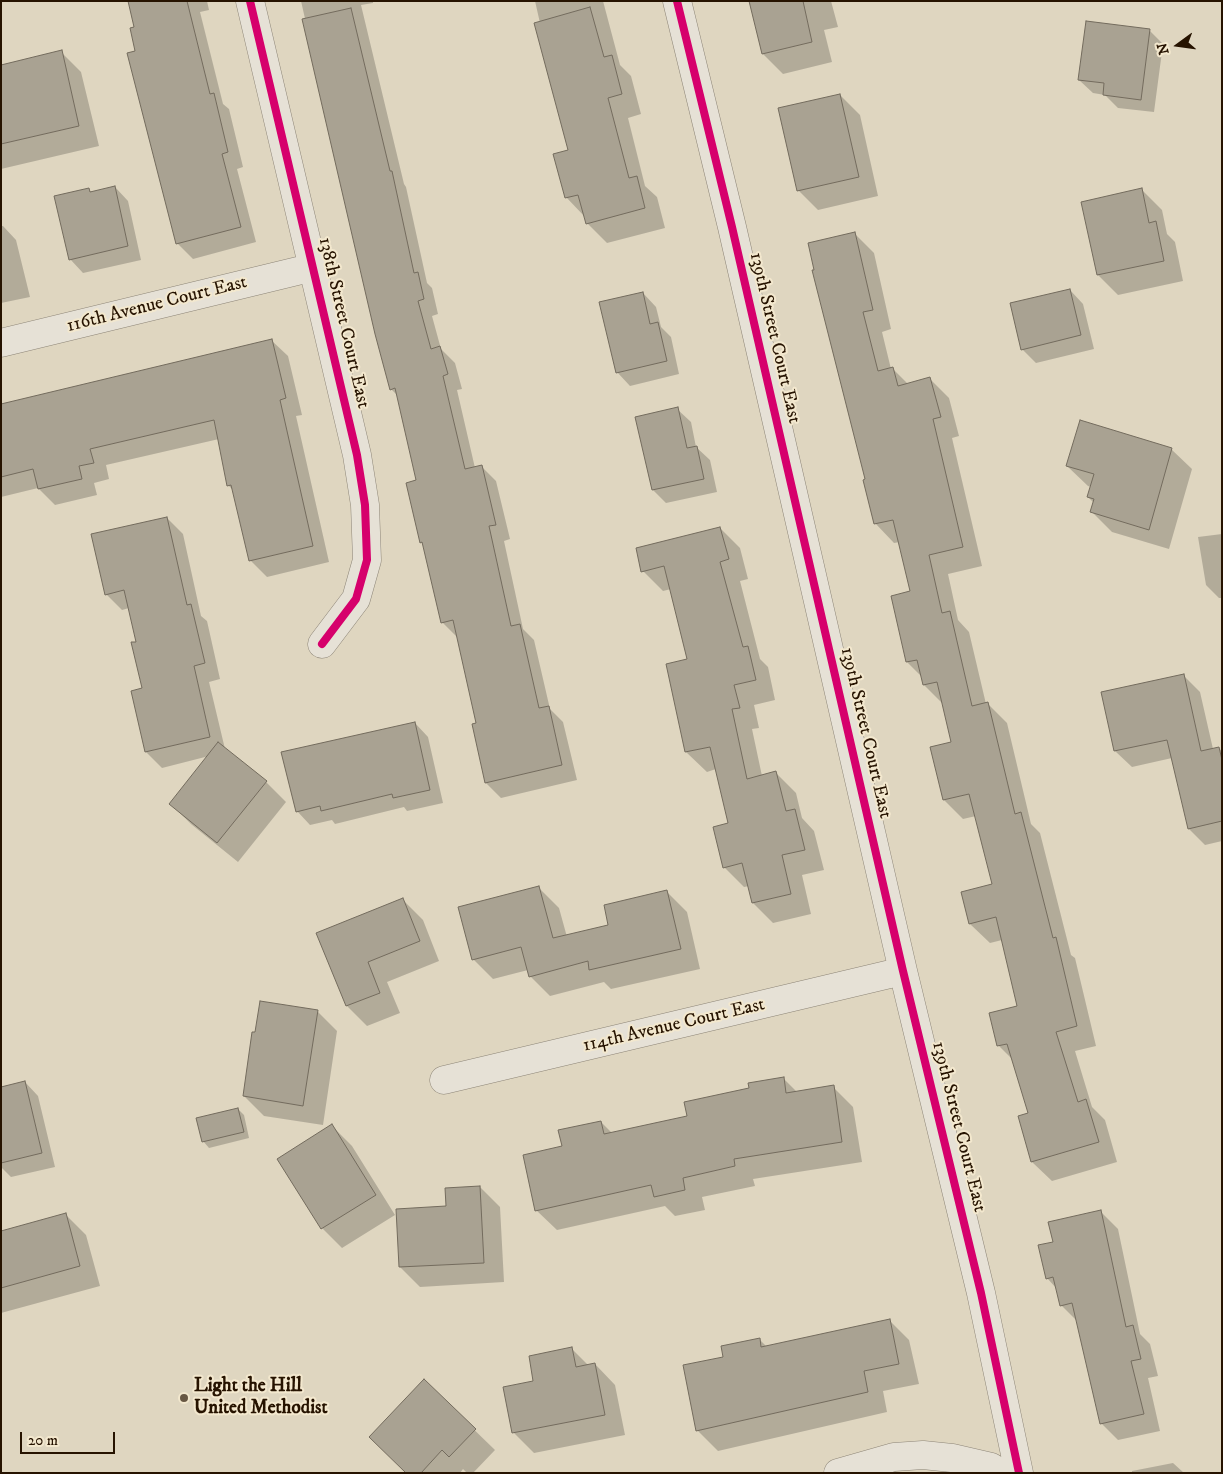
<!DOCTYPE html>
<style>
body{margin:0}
#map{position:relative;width:1223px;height:1474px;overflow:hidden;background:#dfd6c0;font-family:"IM FELL DW Pica",serif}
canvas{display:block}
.frame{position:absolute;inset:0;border:2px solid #261300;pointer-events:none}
.north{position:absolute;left:1153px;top:20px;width:50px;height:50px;-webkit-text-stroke:4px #f3e8ce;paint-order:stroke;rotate:256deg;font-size:14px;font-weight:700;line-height:20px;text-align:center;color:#261300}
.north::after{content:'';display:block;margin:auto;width:18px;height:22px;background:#261300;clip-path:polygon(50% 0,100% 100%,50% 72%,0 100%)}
.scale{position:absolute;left:20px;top:1432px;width:95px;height:22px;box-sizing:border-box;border:2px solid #261300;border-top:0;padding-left:6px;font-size:15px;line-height:18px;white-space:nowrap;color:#261300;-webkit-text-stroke:4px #f3e8ce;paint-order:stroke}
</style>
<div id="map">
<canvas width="1223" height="1474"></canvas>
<div class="frame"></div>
<div class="north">N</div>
<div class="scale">20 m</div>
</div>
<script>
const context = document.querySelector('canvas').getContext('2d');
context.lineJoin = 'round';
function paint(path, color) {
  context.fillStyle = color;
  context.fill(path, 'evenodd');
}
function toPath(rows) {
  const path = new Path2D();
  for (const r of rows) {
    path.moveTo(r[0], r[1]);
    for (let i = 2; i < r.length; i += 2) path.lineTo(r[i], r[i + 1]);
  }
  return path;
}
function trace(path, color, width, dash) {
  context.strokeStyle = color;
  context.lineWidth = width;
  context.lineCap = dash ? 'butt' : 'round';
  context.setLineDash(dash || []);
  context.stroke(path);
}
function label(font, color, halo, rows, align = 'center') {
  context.font = font + ' "IM FELL DW Pica",serif';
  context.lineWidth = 4;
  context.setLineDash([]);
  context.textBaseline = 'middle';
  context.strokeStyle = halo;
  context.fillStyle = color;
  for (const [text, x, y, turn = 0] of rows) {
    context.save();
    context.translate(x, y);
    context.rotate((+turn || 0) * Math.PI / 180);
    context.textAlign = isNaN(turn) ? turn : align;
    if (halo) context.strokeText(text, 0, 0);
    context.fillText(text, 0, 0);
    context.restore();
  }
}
paint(toPath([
 [130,1,207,1,209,10,200,12,223,104,229,109,243,167,237,169,256,242,193,259,177,243,137,52,136,28],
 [301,1,373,1,373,3,361,5,404,184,406,187,427,283,432,288,438,314,432,316,441,349,455,363,462,389,457,390,475,468,481,466,496,481,510,539,504,541,523,629,534,640,550,709,563,722,577,780,501,798,486,783,473,725,478,724,457,637,442,622,423,545,421,542,417,481,398,396,391,389,376,333],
 [535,1,603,1,620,65,631,76,641,114,628,118,645,186,657,197,665,228,607,243,587,223,585,217,566,197,569,151],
 [750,1,831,1,838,27,824,30,832,62,783,74,763,54],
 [1149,30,1163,44,1154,112,1118,108,1105,95,1093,93,1079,80],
 [61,52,81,72,99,146,1,169,1,66],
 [840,95,860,115,878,196,818,210,798,190],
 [115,187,128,201,141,260,83,273,70,259,88,189,92,193],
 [1142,190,1162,210,1167,234,1175,242,1183,281,1118,295,1098,275,1083,203],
 [1,226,3,226,16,240,30,297,1,303],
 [855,234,874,253,891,329,882,332,891,369,893,369,908,384,930,379,949,398,959,436,952,438,982,566,948,574,958,620,969,632,986,704,988,704,1007,723,1031,824,1040,833,1071,955,1075,958,1096,1046,1075,1051,1092,1107,1105,1120,1117,1162,1052,1181,1032,1162,1029,1114,1014,1061,998,1045,1018,1007,1002,940,990,943,970,924,993,885,976,816,963,819,944,800,931,747,953,742,943,704,924,685,922,677,907,662,912,592,900,542,894,543,875,523,867,480],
 [1070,290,1083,304,1094,349,1036,363,1022,349],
 [643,293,656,307,661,327,671,337,679,374,630,386,617,372],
 [271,340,288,356,302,415,296,416,329,562,267,577,250,560,234,491,229,486,219,439,106,465,109,479,94,483,97,495,55,505,38,488,1,497,1,409],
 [677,409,691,422,696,447,710,460,717,492,666,503,653,490],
 [1171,449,1192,469,1169,549,1112,532,1092,512,1094,503,1088,497,1091,487,1088,486,1067,466],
 [167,518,183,534,201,616,207,621,220,679,209,682,225,749,266,782,286,802,238,862,191,824,171,804,209,756,162,768,146,752,143,689,137,643,129,608,122,610,106,594],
 [720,528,740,548,748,579,740,581,760,659,768,667,775,700,754,705,759,728,752,729,762,776,776,773,796,793,802,818,814,831,824,870,802,875,811,914,773,923,753,903,749,886,744,887,724,867,730,824,716,769,707,772,686,752,689,660,671,589,663,591,643,571],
 [1222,534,1222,598,1219,598,1206,585,1198,537],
 [1184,676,1200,692,1213,749,1218,748,1222,751,1222,841,1205,845,1189,829,1172,758,1132,767,1115,751,1103,693],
 [415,723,428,737,443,803,407,811,404,807,335,824,332,820,310,825,297,811],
 [539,888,559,908,567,937,610,926,667,892,687,912,700,969,611,989,604,982,550,996,530,976,528,970,493,979,473,959],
 [403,900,423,920,439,961,387,982,400,1013,367,1026,347,1006,318,933],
 [317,1011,337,1031,323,1125,264,1116,244,1096],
 [783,1078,797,1092,833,1087,853,1107,862,1162,753,1179,755,1186,702,1197,705,1210,675,1216,665,1206,557,1230,536,1210,563,1147,601,1122,612,1133,689,1117,750,1089],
 [25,1082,38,1096,55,1167,11,1177,1,1167,1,1088],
 [238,1109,244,1115,249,1138,209,1148,203,1141],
 [332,1126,352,1146,395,1215,342,1248,322,1228],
 [480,1187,500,1207,504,1282,420,1287,400,1267,447,1207],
 [1101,1212,1118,1229,1140,1334,1150,1344,1158,1376,1148,1378,1160,1431,1118,1440,1101,1423,1078,1322,1061,1305,1057,1289,1047,1278,1054,1242],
 [66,1215,86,1235,100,1286,1,1313,1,1232],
 [889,1320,909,1340,919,1384,883,1391,887,1412,718,1451,698,1431,684,1366,724,1358,759,1339,767,1347],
 [572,1349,589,1366,595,1364,615,1385,625,1435,534,1453,514,1433,505,1388,535,1382],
 [424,1381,495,1450,473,1473,467,1473,463,1469,460,1473,407,1473],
 [1173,1463,1184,1473,1132,1473,1132,1471]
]), '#0003');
const building = toPath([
 [128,1,187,1,210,94,214,93,228,152,222,154,241,227,176,244,127,53,135,51,130,28,134,27,128,1],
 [749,1,803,1,812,42,762,54,749,1],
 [590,7,604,57,612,55,622,94,608,98,629,178,637,176,645,208,586,224,578,195,565,198,553,154,568,150,534,23,590,7],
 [351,8,390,171,392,171,414,273,418,272,424,299,418,301,431,349,440,346,448,374,443,376,465,469,482,465,496,525,489,526,511,626,520,624,539,708,549,706,562,765,485,783,472,724,476,723,453,620,441,623,422,542,420,543,406,483,416,480,395,388,390,390,375,334,302,19,351,8],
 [1086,21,1150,29,1141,100,1103,95,1104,83,1078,80,1086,21],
 [62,50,79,126,1,144,1,65,62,50],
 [840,94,859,177,797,191,778,108,840,94],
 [115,186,128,246,69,260,54,196,89,188,90,192,115,186],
 [1142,188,1149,223,1156,221,1164,261,1097,275,1081,202,1142,188],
 [855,232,873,310,863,312,878,371,893,367,898,386,930,377,941,417,933,419,963,547,929,555,942,613,950,611,972,706,988,702,1015,814,1021,812,1053,938,1056,937,1077,1026,1056,1032,1078,1102,1086,1099,1099,1142,1031,1162,1018,1116,1028,1113,1007,1044,997,1046,989,1013,1017,1006,996,917,969,924,961,892,992,884,969,794,943,800,930,747,951,742,937,682,923,685,917,660,906,662,891,596,910,591,893,520,874,524,863,480,865,479,812,270,814,270,808,243,855,232],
 [1070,289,1081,335,1021,350,1010,303,1070,289],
 [643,292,650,324,658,322,667,361,616,373,599,302,643,292],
 [272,339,286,398,280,400,313,546,249,561,231,485,227,486,214,420,90,449,94,463,79,466,82,479,38,489,33,469,1,477,1,404,272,339],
 [678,407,687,448,697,446,704,479,652,490,635,417,678,407],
 [1080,420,1172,448,1149,530,1090,512,1094,499,1087,497,1094,474,1066,466,1080,420],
 [167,517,187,605,191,604,205,663,194,666,210,737,145,752,131,691,142,688,131,642,136,642,124,590,105,595,91,534,167,517],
 [720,527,729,559,720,562,743,647,748,646,756,680,734,685,740,708,732,709,747,779,776,771,786,811,795,809,805,850,782,855,791,894,752,903,742,863,723,868,713,827,728,823,710,747,685,752,666,664,687,659,664,566,641,572,636,548,720,527],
 [1184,674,1201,751,1219,747,1222,760,1222,821,1188,829,1167,740,1114,751,1101,692,1184,674],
 [415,722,430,790,393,798,392,794,321,811,320,806,296,812,281,752,415,722],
 [218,742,267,781,217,843,169,804,218,742],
 [539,886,553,938,608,925,604,905,667,890,681,949,589,970,588,961,529,977,521,947,472,960,458,907,539,886],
 [403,898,420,941,368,962,380,993,346,1006,316,933,403,898],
 [260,1001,318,1010,303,1106,243,1096,252,1032,255,1032,260,1001],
 [784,1077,786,1093,834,1085,842,1142,734,1159,735,1166,683,1178,685,1190,654,1197,651,1185,535,1211,523,1155,562,1146,558,1130,601,1121,604,1134,687,1116,684,1102,749,1088,748,1083,784,1077],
 [25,1081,42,1153,1,1163,1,1087,25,1081],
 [238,1108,244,1132,202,1142,196,1118,238,1108],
 [332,1124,376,1195,321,1229,277,1159,332,1124],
 [480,1186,484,1263,399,1267,396,1209,446,1206,445,1188,480,1186],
 [1101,1210,1126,1327,1133,1325,1141,1359,1131,1361,1144,1414,1100,1424,1072,1303,1060,1306,1053,1277,1046,1279,1038,1245,1053,1242,1048,1222,1101,1210],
 [66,1213,80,1266,1,1288,1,1231,66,1213],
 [890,1319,899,1364,864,1371,868,1392,696,1431,683,1365,723,1357,721,1346,760,1338,761,1347,890,1319],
 [572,1347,576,1367,595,1363,605,1415,512,1433,503,1387,533,1381,529,1356,572,1347],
 [424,1379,476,1429,449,1457,442,1450,421,1473,406,1473,369,1437,424,1379]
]);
paint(building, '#a9a292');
trace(building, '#736b5d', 1);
const street = toPath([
 [250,1,357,455,365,505,367,560,356,599,322,644],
 [677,1,732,227,903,971,981,1293,1019,1473],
 [1,343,314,267],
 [444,1080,903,971],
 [838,1473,894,1457,923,1455,952,1458,991,1467,1001,1473]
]);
trace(street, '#8d8577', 29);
trace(street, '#e6e1d6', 28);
trace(toPath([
 [250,1,357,455,365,505,367,560,356,599,322,644],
 [677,1,732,227,903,971,981,1293,1019,1473]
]), '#d6006c', 8);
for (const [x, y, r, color] of [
 [184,1398,5,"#675743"]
]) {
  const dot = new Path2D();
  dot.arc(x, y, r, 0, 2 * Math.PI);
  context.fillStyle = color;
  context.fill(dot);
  trace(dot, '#f3e8ce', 2);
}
label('19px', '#261300', '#f3e8ce', [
 ["116th Avenue Court East",157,305,-14],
 ["138th Street Court East",343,323,77],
 ["139th Street Court East",774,338,77],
 ["139th Street Court East",865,733,77],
 ["114th Avenue Court East",674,1026,-13],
 ["139th Street Court East",958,1127,76]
]);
label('bold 19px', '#261300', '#f3e8ce', [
 ["Light the Hill",194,1387],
 ["United Methodist",194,1409]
], 'left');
</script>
